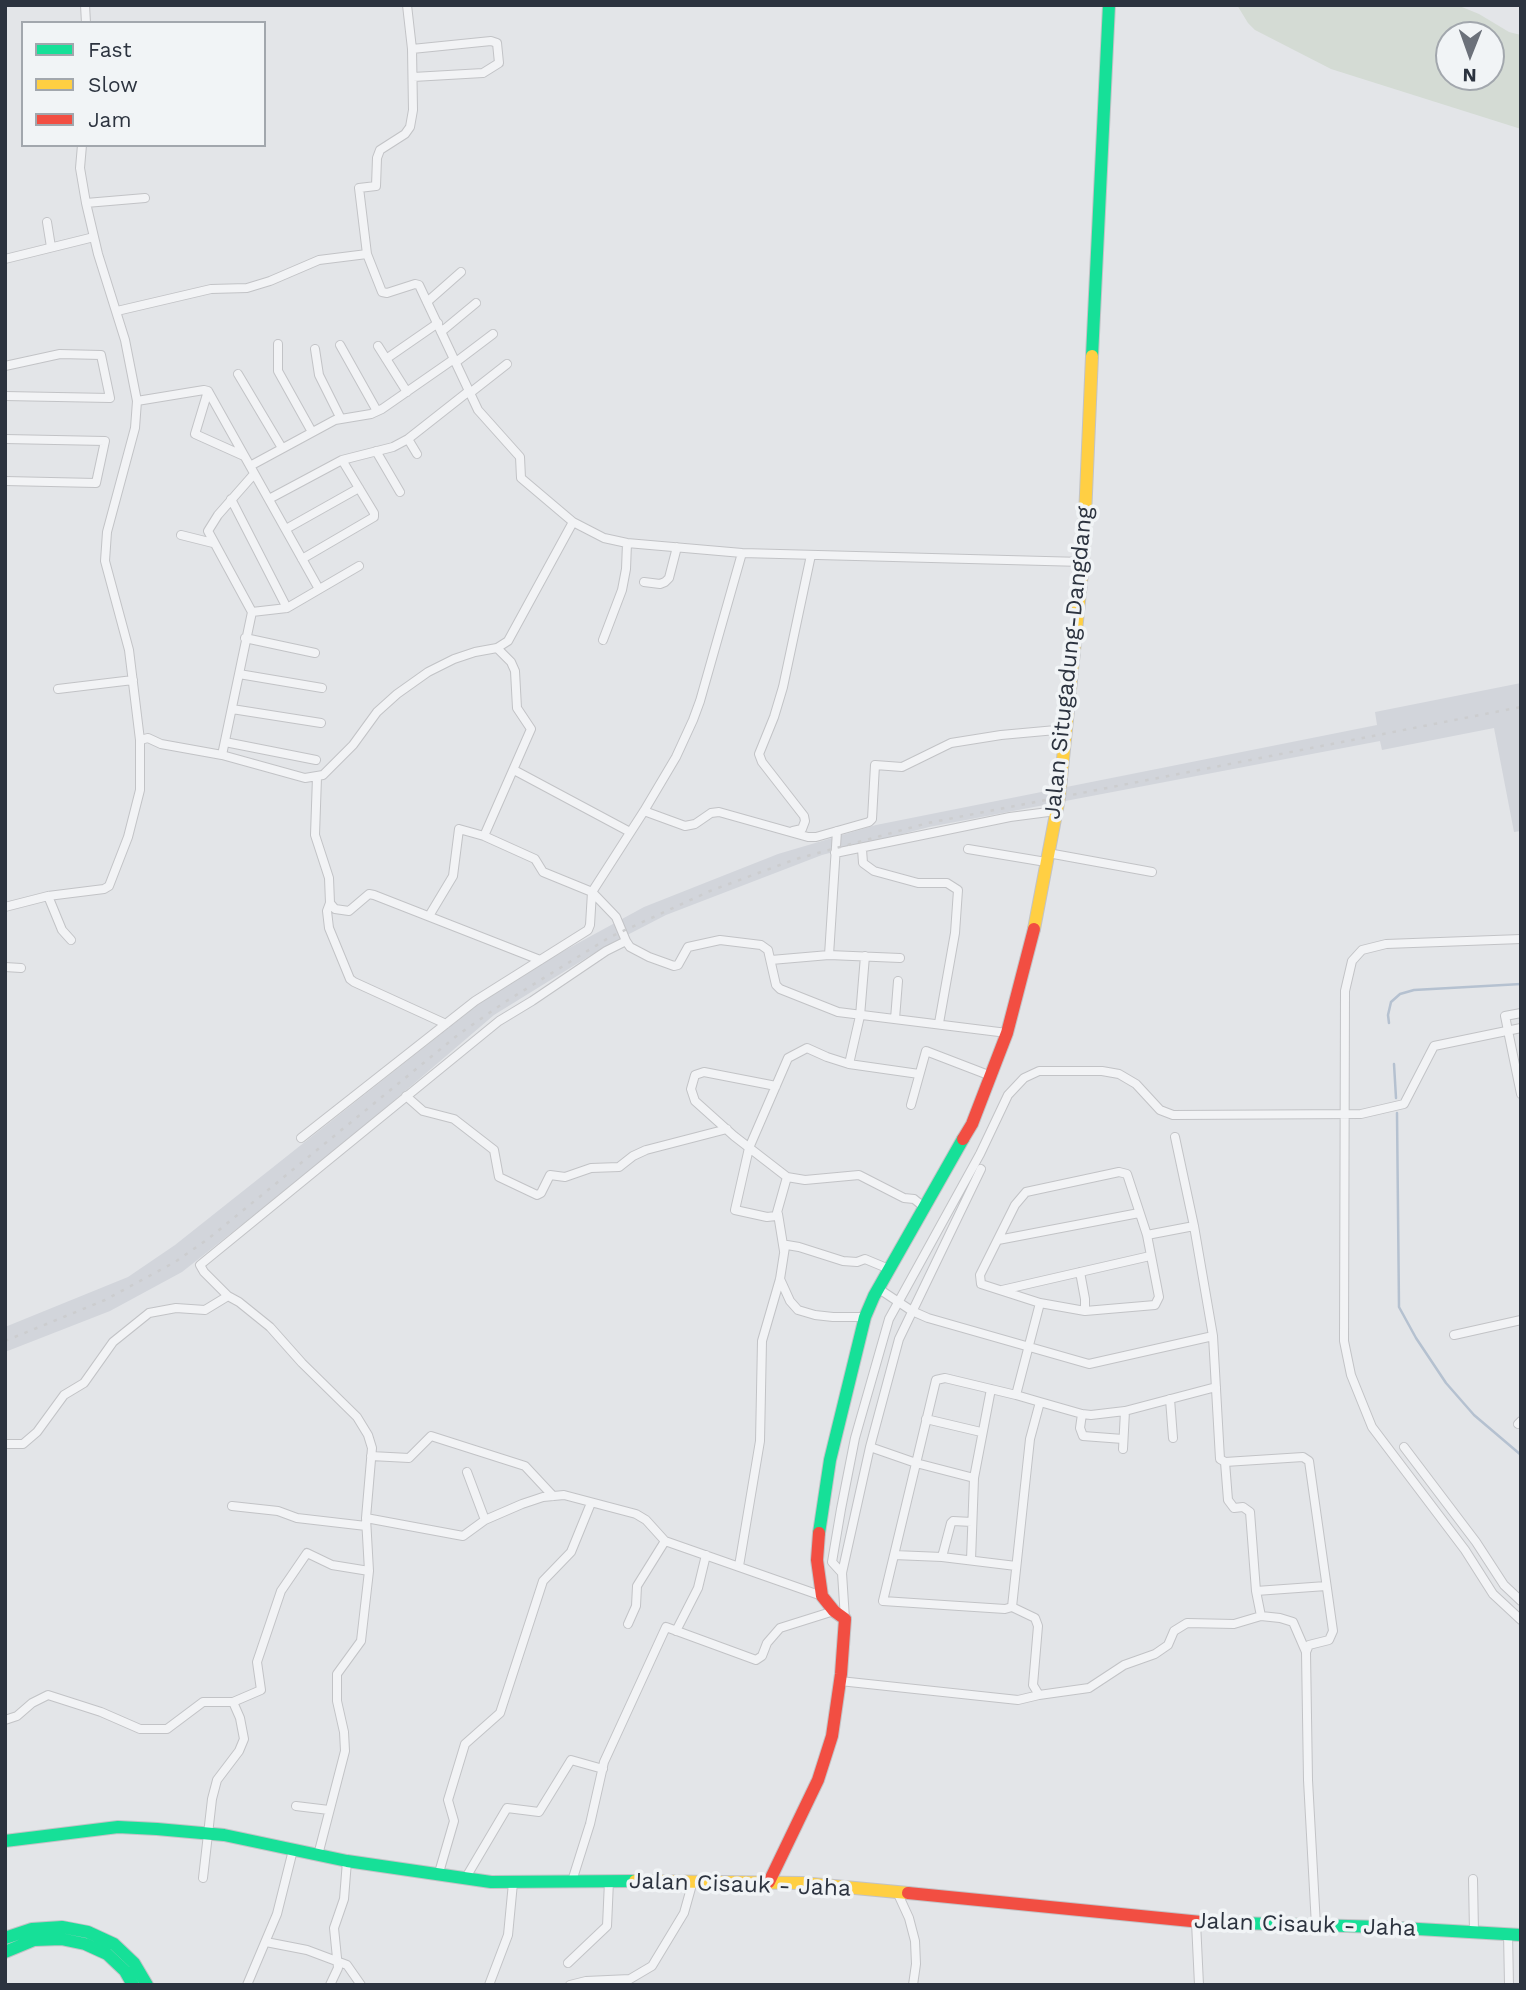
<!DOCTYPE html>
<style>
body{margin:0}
#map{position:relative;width:1526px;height:1990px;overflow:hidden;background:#e3e5e8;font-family:"Work Sans",sans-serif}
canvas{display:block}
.frame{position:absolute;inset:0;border:7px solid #2c333f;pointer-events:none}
.legend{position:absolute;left:21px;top:21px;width:245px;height:126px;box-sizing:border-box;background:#f1f4f6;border:2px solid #a2a7ad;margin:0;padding:9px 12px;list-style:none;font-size:21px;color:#2c333f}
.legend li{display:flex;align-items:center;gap:14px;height:35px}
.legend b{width:35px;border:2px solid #a2a7ad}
.north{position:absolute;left:1435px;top:21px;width:70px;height:70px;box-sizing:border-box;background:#f1f4f6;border:2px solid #a2a7ad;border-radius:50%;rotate:181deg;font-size:19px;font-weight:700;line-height:28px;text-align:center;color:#2c333f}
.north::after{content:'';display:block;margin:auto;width:24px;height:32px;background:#6c717a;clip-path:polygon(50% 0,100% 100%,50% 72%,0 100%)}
</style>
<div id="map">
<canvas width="1526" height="1990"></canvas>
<div class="frame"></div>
<ul class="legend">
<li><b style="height:9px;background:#16e098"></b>Fast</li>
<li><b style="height:9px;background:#ffcf43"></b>Slow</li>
<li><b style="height:9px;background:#f24e42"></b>Jam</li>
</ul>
<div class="north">N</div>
</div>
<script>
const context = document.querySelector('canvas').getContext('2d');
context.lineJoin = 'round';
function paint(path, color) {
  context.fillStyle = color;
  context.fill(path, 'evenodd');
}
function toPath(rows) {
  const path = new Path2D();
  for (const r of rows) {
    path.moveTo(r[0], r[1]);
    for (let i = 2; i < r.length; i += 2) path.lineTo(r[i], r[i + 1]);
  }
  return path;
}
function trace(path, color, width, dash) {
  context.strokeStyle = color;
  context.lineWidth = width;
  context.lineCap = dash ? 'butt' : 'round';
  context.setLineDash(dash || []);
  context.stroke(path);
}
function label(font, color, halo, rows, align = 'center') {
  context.font = font + ' "Work Sans",sans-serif';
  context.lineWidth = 7;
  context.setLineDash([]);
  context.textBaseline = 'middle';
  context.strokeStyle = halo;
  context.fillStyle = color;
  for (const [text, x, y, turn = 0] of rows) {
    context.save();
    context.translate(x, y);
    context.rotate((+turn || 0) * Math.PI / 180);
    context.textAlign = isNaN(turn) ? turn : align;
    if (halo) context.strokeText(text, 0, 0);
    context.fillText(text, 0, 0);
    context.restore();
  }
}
paint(toPath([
 [1521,683,1521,831,1514,832,1494,728,1382,750,1380,741,929,827,822,855,666,915,604,947,494,1015,334,1152,182,1272,110,1311,5,1352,5,1327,128,1277,175,1245,485,999,549,959,644,907,778,854,876,825,1377,725,1375,712]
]), '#d2d5db');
paint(toPath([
 [1237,5,1457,5,1479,14,1509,32,1521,35,1521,129,1331,69,1255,30,1248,23],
 [1449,35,1491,35,1491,77,1449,77]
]), '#d4dbd4');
trace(toPath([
 [1389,1023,1388,1015,1391,1002,1400,994,1414,990,1521,984],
 [1394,1064,1396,1098],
 [1397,1113,1399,1307,1416,1338,1446,1383,1474,1415,1521,1455]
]), '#b5c1d0', 2.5);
const street = toPath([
 [85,5,86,23],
 [407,5,412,49,413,110,410,127,405,134,380,150,377,158,376,186,359,188,367,254,382,292,387,293,415,284,419,285,478,410,520,457,521,478,573,522,604,538,627,543,742,553,1083,562],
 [412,49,491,41,497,43,499,63,483,73,413,77],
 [86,203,145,198],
 [47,222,51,247],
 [5,259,94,237],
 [427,302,461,272],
 [117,311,211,289,247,288,270,281,319,260,367,254],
 [441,332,476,303],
 [278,344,278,371,312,432],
 [340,345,377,411],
 [378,346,407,392],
 [315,349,319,375,341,419],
 [386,359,438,323],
 [456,362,493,334],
 [5,366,60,354,101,355,110,398,5,396],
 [238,374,282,448],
 [208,391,195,434,244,456],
 [470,393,507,364],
 [137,401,204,390,208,391,319,589],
 [5,439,105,441,96,483,5,481],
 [408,439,417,454],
 [376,451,400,492],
 [250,466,335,420,371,414,382,409,454,359],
 [231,499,287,608],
 [269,499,342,460,393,447,408,439,469,391],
 [286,529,359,488],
 [181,535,213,543],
 [302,559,374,517,374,513,342,460],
 [644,582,660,584,665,582,669,578,677,547],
 [252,612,287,608,359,566],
 [245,638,315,653],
 [603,640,622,590,626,569,627,543],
 [239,674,322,688],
 [58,689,133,680],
 [232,709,321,723],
 [140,740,148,738,161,744,222,755,305,778,323,775,353,745,377,712,397,694,428,672,454,659,475,652,497,648,508,641,573,522],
 [225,742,316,760],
 [222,755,252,612,208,531,218,515,254,474],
 [514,770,630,832],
 [317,777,315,835,329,878,330,903,327,911,329,928,350,979,354,982,446,1024],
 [644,811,685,826,695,824,711,813,719,812,808,837,816,837,869,822,872,819,875,765,902,767,951,743,1001,735,1067,729],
 [793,831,802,829,805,821,804,816,762,762,759,754,774,717,783,687,811,555],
 [837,831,829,955,900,958],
 [484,836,531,729,517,708,515,671,511,662,497,648],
 [862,849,863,863,874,871,918,883,947,883,958,890,955,933,939,1023],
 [968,849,1046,862],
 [835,853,1010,817,1056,811],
 [1048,853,1152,872],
 [48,896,62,930,71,940],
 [330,903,335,909,349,911,369,894,374,895,540,960],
 [5,907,48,896,104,889,109,886,128,837,140,790,140,740,129,650,105,561,107,532,135,428,137,401,125,340,98,254,86,203,80,168,82,145],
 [429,916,453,876,459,829,484,836,535,859,543,872,592,892,616,917,626,941],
 [1521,939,1386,944,1362,950,1352,961,1345,991,1344,1341,1351,1375,1372,1427,1465,1550,1493,1594,1521,1620],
 [771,960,829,955],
 [5,967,21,968],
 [1521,1013,1505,1016,1521,1094],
 [895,1019,898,981],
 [849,1064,860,1016,865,956],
 [776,1086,704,1072,695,1075,691,1089,695,1101,734,1136,787,1177,805,1180,859,1175,904,1198,914,1199,924,1207],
 [406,1096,423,1111,454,1119,494,1150,499,1177,537,1195,541,1193,550,1175,565,1177,591,1168,619,1167,633,1156,646,1150,727,1129],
 [911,1105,926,1051,991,1076],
 [1175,1137,1194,1226,1213,1336,1220,1459,1225,1462,1303,1457,1309,1461,1333,1631,1329,1640,1309,1645,1306,1652,1308,1780,1316,1926],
 [301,1138,475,1001,588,930,590,925,592,892,644,811,676,757,693,720,700,701,742,553],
 [1119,1172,1127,1174,1147,1235,1159,1297,1155,1305,1085,1311,1040,1303,981,1284,980,1275,1015,1205,1026,1192,1119,1172],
 [787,1177,776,1216,767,1217,735,1210,749,1148,788,1058,807,1048,827,1057,849,1064,919,1074],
 [778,1214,784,1251],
 [1147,1235,1194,1226],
 [998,1240,1139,1213],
 [1080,1272,1085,1299,1085,1311],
 [780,1279,790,1301,798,1310,815,1315,833,1317,865,1317],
 [879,1289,912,1311,928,1318,1089,1364,1213,1336],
 [1002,1290,1150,1256],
 [228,1296,204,1272,200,1265,499,1021,532,1001,606,951,626,941,630,947,649,957,674,966,678,965,688,947,720,940,761,945,768,950,776,985,780,989,838,1012,1007,1033],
 [1454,1335,1521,1320],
 [1016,1395,1040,1303],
 [1170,1399,1173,1438],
 [1040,1402,1030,1439,1012,1607,1005,1609,883,1601,936,1380,945,1378,1016,1395,1040,1402,1082,1414,1091,1415,1125,1411,1216,1387],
 [1082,1414,1080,1428,1083,1436,1123,1439],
 [926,1419,981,1432],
 [1518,1424,1521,1421],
 [5,1444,23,1444,37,1432,64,1395,84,1383,113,1342,149,1313,176,1308,205,1310,228,1296,239,1302,270,1327,302,1363,357,1417,368,1435,372,1448,366,1518,369,1571,361,1641,337,1674,337,1701,344,1732,345,1751,318,1855],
 [870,1447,916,1463,974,1478],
 [1404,1447,1476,1542,1504,1585,1521,1601],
 [1123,1449,1125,1411],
 [371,1456,409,1458,431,1436,525,1466,553,1496],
 [1225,1462,1228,1500,1234,1508,1243,1507,1250,1512,1256,1591,1261,1616,1280,1618,1293,1622,1306,1652],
 [467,1472,485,1520],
 [232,1506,278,1511,297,1518,366,1526],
 [366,1518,463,1536,485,1520,522,1504,543,1497,564,1495,636,1514,646,1520,665,1541,822,1596],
 [894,1555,942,1557,1016,1566],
 [942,1557,951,1523,953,1521,972,1522],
 [971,1560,974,1478,991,1389],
 [739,1566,760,1441,762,1341,780,1279,785,1247,787,1245,799,1247,843,1261,857,1262,865,1259,889,1269],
 [842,1573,832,1562,841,1509,855,1438,889,1319,980,1154,1008,1095,1024,1078,1039,1071,1102,1071,1119,1074,1136,1084,1160,1110,1173,1115,1361,1114,1404,1104,1434,1046,1521,1028],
 [1256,1591,1326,1586],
 [1012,1607,1035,1618,1038,1626,1033,1685,1039,1695],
 [845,1619,842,1573,870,1447,899,1339,981,1169],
 [628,1624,636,1606,637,1586,665,1541],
 [676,1631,698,1588,706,1555],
 [840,1681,1018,1700,1039,1695,1089,1688,1124,1665,1155,1654,1168,1645,1174,1631,1187,1623,1234,1624,1261,1616],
 [5,1720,17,1716,32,1703,48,1695,101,1712,140,1729,167,1729,203,1702,233,1702,261,1690,257,1662,281,1591,307,1553,332,1565,369,1571],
 [296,1806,329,1810],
 [438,1876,454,1821,448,1800,465,1744,500,1713,543,1581,571,1552,591,1503],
 [203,1878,212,1799,217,1780,239,1751,244,1739,240,1718,233,1702],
 [465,1879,507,1808,539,1812,571,1760,603,1769],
 [1473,1879,1474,1932],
 [572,1881,590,1824,604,1762,666,1627,756,1660,762,1656,767,1643,780,1628,834,1611],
 [898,1894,909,1918,915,1941,916,1964,913,1985],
 [1196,1922,1199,1985],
 [1508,1933,1509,1985],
 [266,1942,307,1950,347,1965,361,1985],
 [568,1963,607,1926,609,1881],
 [247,1985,277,1914,293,1850],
 [330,1985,338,1968,334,1928,344,1899,347,1861],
 [489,1985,508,1935,513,1883],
 [570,1985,586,1981,630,1979,652,1966,684,1913,693,1881]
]);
const fast = toPath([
 [1092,356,1109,5],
 [819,1533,830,1460,865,1317,874,1296,963,1139],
 [5,1841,118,1827,157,1829,224,1835,347,1861,491,1882,635,1881],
 [1201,1922,1384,1927,1521,1935],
 [5,1938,32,1929,62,1927,88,1932,114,1944,134,1963,147,1985],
 [5,1952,34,1940,61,1939,85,1944,107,1954,125,1971,133,1985]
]);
const slow = toPath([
 [1034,929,1059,798,1083,562,1092,356],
 [635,1881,802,1883,908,1893]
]);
const jam = toPath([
 [963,1139,972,1124,1007,1033,1034,929],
 [769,1882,818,1780,832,1736,841,1674,845,1619,834,1611,822,1596,817,1560,819,1533],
 [908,1893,1201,1922]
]);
trace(street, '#c2c3c6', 10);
trace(fast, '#c2c3c6', 14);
trace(slow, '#c2c3c6', 14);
trace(jam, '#c2c3c6', 14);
trace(street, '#f2f3f5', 8);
trace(fast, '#16e098', 12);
trace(slow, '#ffcf43', 12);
trace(jam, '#f24e42', 12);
trace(toPath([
 [5,1341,105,1300,175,1262,208,1239,459,1034,505,1002,610,937,710,891,796,859,928,823,1521,707]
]), '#cccdcf', 2.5, [3.5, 7]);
label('23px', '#2c333f', '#f1f4f6', [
 ["Jalan Situgadung-Dangdang",1069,663,-84],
 ["Jalan Cisauk - Jaha",740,1885,2],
 ["Jalan Cisauk - Jaha",1305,1925,2]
]);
</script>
